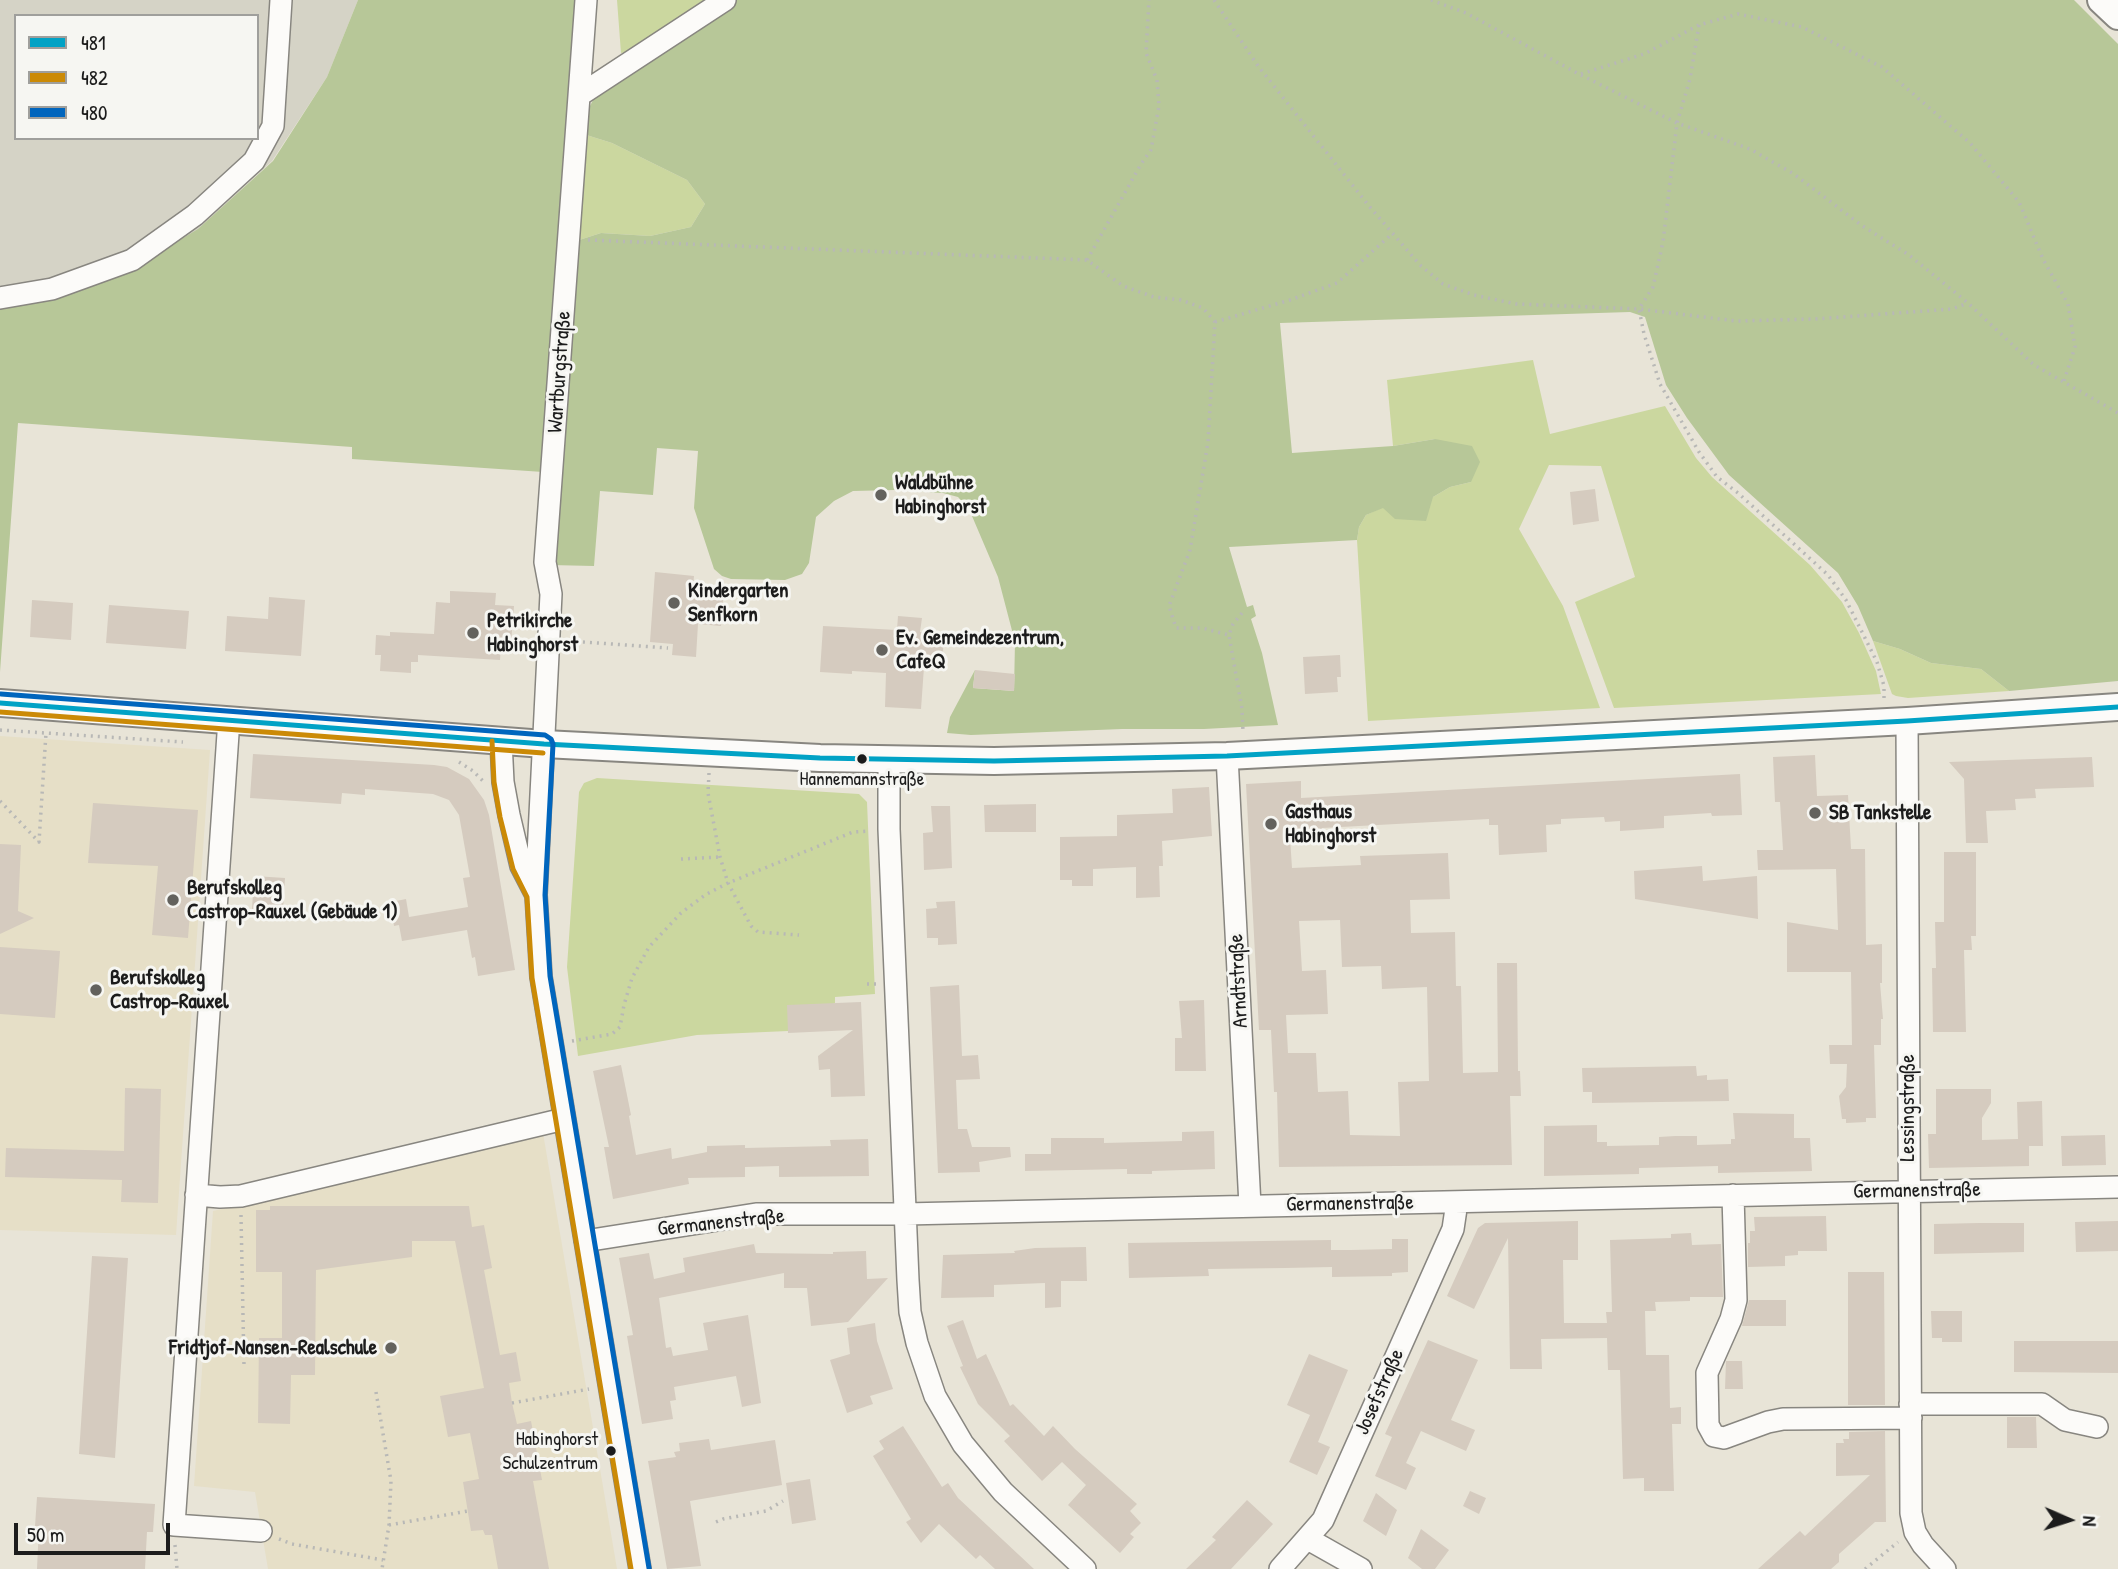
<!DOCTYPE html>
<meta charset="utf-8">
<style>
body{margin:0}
#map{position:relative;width:2118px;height:1569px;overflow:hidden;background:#e8e4d7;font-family:"Patrick Hand",sans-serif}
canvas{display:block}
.legend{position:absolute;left:14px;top:14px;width:245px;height:126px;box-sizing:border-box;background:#f6f6f2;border:2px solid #9f9f9c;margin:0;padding:9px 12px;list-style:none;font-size:21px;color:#1c1c1c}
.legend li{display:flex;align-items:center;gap:14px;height:35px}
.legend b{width:35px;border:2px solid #9f9f9c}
.north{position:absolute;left:2034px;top:1485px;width:70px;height:70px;-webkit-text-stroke:5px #f6f6f2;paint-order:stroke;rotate:93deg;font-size:19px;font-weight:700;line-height:28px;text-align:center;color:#1c1c1c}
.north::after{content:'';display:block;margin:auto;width:24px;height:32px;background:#1c1c1c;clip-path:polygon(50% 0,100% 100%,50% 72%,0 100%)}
.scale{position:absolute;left:14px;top:1523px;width:156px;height:32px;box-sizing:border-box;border:4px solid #1c1c1c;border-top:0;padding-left:9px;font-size:21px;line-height:24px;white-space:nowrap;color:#1c1c1c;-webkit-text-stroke:5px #f6f6f2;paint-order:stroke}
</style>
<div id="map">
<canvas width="2118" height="1569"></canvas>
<ul class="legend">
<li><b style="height:9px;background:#01a2c5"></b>481</li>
<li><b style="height:9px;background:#cb8a06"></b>482</li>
<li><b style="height:9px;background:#0065bd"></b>480</li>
</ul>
<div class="north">N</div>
<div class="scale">50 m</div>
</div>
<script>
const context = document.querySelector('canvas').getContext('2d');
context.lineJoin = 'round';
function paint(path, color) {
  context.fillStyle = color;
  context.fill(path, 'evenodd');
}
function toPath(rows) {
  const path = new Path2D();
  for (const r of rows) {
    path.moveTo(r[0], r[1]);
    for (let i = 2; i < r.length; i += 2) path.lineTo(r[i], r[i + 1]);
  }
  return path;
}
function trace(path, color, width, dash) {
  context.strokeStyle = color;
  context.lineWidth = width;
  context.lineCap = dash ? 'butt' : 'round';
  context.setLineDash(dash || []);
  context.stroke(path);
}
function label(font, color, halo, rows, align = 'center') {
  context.font = font + ' "Patrick Hand",sans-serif';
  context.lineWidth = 6;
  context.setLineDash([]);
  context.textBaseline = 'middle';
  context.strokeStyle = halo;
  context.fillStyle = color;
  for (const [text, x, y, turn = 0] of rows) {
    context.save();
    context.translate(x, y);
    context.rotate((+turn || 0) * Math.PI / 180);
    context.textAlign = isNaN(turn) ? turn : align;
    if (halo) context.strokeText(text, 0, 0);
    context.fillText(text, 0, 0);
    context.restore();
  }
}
paint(toPath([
 [0,736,210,750,176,1235,0,1230],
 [543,1133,617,1569,268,1569,255,1492,194,1486,213,1211]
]), '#e6dfc7');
paint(toPath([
 [0,0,358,0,327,77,272,161,198,230,133,268,0,305],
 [16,16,257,16,257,138,16,138]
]), '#d5d3c6');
paint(toPath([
 [617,0,719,0,637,51,621,53],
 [580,133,612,143,687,180,705,204,691,227,650,236,601,233,573,242],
 [1533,360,1550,434,1665,406,1696,458,1712,477,1810,565,1842,602,1859,633,1876,671,1881,694,1614,708,1575,602,1635,577,1601,466,1549,465,1519,529,1563,606,1600,708,1368,721,1357,540,1359,527,1366,515,1383,507,1433,497,1450,487,1471,482,1435,439,1393,446,1387,380],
 [1873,641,1900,649,1931,663,1981,669,2009,691,1908,698,1896,696,1892,694],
 [597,778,859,794,867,802,875,994,835,997,835,1003,788,1031,697,1035,578,1056,567,967,579,792,584,783]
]), '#cbd79f');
paint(toPath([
 [358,0,577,0,543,472,352,459,352,447,18,423,0,672,0,305,133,268,198,229,273,161,327,77],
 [734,0,2074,0,2118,44,2118,681,2009,691,1981,669,1931,663,1900,649,1873,641,1858,606,1838,573,1729,475,1687,418,1666,385,1645,317,1630,312,1280,323,1292,453,1393,446,1435,439,1472,446,1480,462,1471,482,1450,487,1433,497,1426,521,1395,519,1383,508,1366,515,1359,527,1357,540,1229,547,1247,607,1253,605,1256,616,1251,619,1262,653,1278,725,1204,729,1122,729,971,735,947,733,950,717,975,670,973,688,1014,691,1015,642,998,577,969,509,958,497,943,493,894,490,853,491,834,501,816,517,809,563,802,574,785,580,731,579,722,576,714,569,694,508,698,451,657,448,653,495,600,491,594,566,550,565,573,242,601,233,650,236,691,227,705,204,687,180,612,143,580,133,583,120,597,92]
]), '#b7c798');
paint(toPath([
 [1595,489,1599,521,1573,525,1570,492],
 [655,572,694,576,692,597,723,600,721,626,698,624,696,657,672,655,673,644,650,642],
 [450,591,496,593,495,605,514,606,511,643,501,642,500,660,418,655,418,662,411,662,411,673,380,671,381,655,375,655,376,635,390,636,390,632,434,634,436,602,450,603],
 [269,597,305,600,301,656,225,651,227,616,268,619],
 [32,600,73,603,71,640,30,637],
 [109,605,189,611,186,649,106,643],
 [898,616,922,618,920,632,944,634,942,668,924,667,921,709,885,707,886,673,852,671,852,674,820,672,823,626,897,630],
 [1340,655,1341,677,1337,677,1338,692,1305,694,1303,657],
 [975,670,1015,674,1014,691,973,688],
 [253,754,434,765,447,767,469,779,484,800,489,815,515,970,478,976,475,957,472,958,467,930,402,941,399,925,394,926,391,902,406,899,409,917,468,907,463,878,470,877,459,815,449,800,433,794,365,789,365,795,342,793,341,804,250,798],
 [1815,755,1817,796,1848,795,1851,849,1865,849,1866,945,1882,944,1882,983,1880,983,1883,1019,1881,1019,1881,1045,1874,1045,1876,1118,1866,1118,1866,1122,1846,1123,1846,1119,1842,1119,1839,1096,1846,1087,1847,1064,1830,1064,1829,1045,1852,1045,1851,972,1787,972,1787,922,1838,930,1836,869,1758,870,1757,850,1783,850,1780,802,1775,802,1773,757],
 [2092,757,2094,787,2035,789,2036,798,2015,799,2016,810,1986,811,1988,843,1966,843,1964,779,1949,762],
 [1740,774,1742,815,1712,816,1711,813,1664,816,1664,828,1620,831,1620,821,1605,822,1604,817,1561,819,1561,824,1546,825,1547,852,1499,855,1498,825,1489,825,1489,819,1322,828,1323,832,1290,837,1292,868,1361,865,1360,856,1448,853,1450,899,1410,900,1411,933,1455,932,1456,986,1461,986,1463,1073,1498,1072,1497,963,1517,963,1518,1071,1520,1071,1521,1096,1510,1096,1512,1165,1279,1167,1277,1092,1274,1092,1271,1030,1259,1030,1246,784,1301,781,1301,798],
 [1340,920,1342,967,1381,966,1382,989,1427,987,1429,1081,1398,1082,1400,1136,1350,1135,1348,1091,1318,1092,1316,1053,1288,1053,1286,1015,1328,1014,1326,970,1302,971,1299,921],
 [1209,787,1212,836,1162,841,1163,866,1159,866,1160,897,1136,898,1136,867,1093,869,1093,886,1072,886,1072,880,1060,880,1060,837,1117,836,1117,815,1173,813,1172,789],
 [93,803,198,810,188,938,152,935,158,866,88,863],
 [1036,804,1036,832,985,832,984,805],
 [931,806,950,806,952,868,924,870,923,833,933,832],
 [0,844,21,845,18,911,34,918,0,934],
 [1944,852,1976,852,1976,936,1971,936,1972,950,1964,950,1966,1032,1933,1032,1932,968,1936,968,1935,922,1944,922],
 [1702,866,1703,881,1757,876,1758,919,1635,899,1634,871],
 [254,876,285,878,283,911,252,909],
 [955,901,957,944,938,945,938,938,927,938,926,909,937,908,936,902],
 [0,947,60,951,55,1018,0,1014],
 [959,985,962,1056,978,1055,980,1079,956,1080,958,1129,967,1129,972,1147,1010,1147,1011,1157,979,1162,980,1172,938,1173,930,987],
 [1204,1000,1206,1071,1175,1071,1175,1038,1182,1038,1179,1001],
 [861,1002,865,1096,831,1097,830,1069,819,1070,818,1056,853,1030,788,1033,787,1005],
 [621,1065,631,1115,629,1116,636,1155,671,1148,672,1159,707,1152,707,1146,745,1145,745,1148,831,1146,830,1140,868,1139,869,1176,779,1177,779,1166,745,1167,745,1177,688,1178,689,1184,613,1199,604,1147,609,1147,593,1071],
 [1696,1066,1697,1076,1707,1075,1707,1080,1728,1079,1729,1101,1592,1103,1592,1092,1583,1092,1582,1068],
 [125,1088,161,1089,158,1203,121,1202,122,1180,5,1177,6,1148,124,1151],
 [1936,1089,1991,1089,1991,1103,1982,1118,1982,1140,2018,1139,2017,1102,2042,1101,2043,1146,2029,1146,2029,1166,1929,1168,1928,1134,1936,1134],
 [1733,1113,1794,1114,1794,1138,1810,1138,1812,1171,1718,1173,1718,1166,1639,1168,1639,1174,1544,1176,1544,1126,1597,1125,1597,1142,1607,1142,1607,1146,1659,1145,1659,1137,1675,1136,1697,1136,1697,1145,1731,1144,1731,1139,1735,1139],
 [1214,1131,1215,1169,1152,1171,1152,1174,1127,1174,1127,1169,1025,1171,1025,1154,1051,1154,1051,1138,1104,1138,1104,1143,1182,1141,1182,1132],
 [2105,1135,2106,1165,2062,1166,2061,1136],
 [270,1206,469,1206,472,1227,484,1225,492,1268,484,1270,500,1355,516,1352,521,1381,509,1383,512,1403,517,1424,531,1421,542,1480,533,1481,549,1569,498,1569,492,1535,485,1535,483,1530,471,1531,463,1482,479,1479,470,1433,448,1437,440,1396,484,1388,455,1241,412,1241,412,1257,316,1270,315,1375,291,1375,290,1424,258,1423,259,1338,282,1338,282,1272,256,1272,256,1210,270,1210],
 [1826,1216,1827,1251,1798,1251,1798,1255,1785,1256,1785,1266,1748,1267,1748,1243,1750,1243,1750,1231,1755,1231,1754,1217],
 [1578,1221,1578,1260,1563,1260,1564,1323,1607,1323,1606,1312,1612,1312,1610,1240,1671,1238,1671,1234,1691,1233,1692,1245,1721,1244,1723,1297,1690,1297,1690,1301,1655,1302,1656,1311,1645,1311,1646,1355,1669,1355,1670,1408,1681,1407,1681,1424,1672,1424,1674,1491,1644,1491,1644,1478,1623,1479,1620,1370,1608,1370,1607,1338,1541,1339,1542,1369,1510,1369,1508,1238,1474,1309,1447,1296,1478,1228,1485,1223],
 [2118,1221,2118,1251,2076,1252,2075,1222],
 [1979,1223,2024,1223,2024,1252,1934,1254,1934,1224],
 [1392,1239,1408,1239,1408,1272,1392,1273,1392,1276,1332,1277,1332,1267,1285,1268,1208,1269,1209,1276,1129,1278,1128,1243,1331,1240,1331,1250,1351,1250,1392,1249],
 [754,1244,756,1253,833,1254,833,1252,866,1251,867,1279,888,1278,848,1322,811,1326,807,1288,784,1288,784,1273,659,1298,666,1348,671,1347,673,1356,708,1350,703,1323,748,1315,761,1403,742,1407,736,1376,674,1387,676,1400,670,1401,673,1419,642,1424,627,1336,633,1335,619,1258,649,1253,654,1279,685,1272,683,1258],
 [1086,1247,1087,1281,1061,1281,1061,1307,1045,1308,1045,1283,994,1285,994,1297,941,1298,943,1255,1015,1253,1014,1251,1035,1248],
 [92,1256,128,1258,115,1458,79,1454],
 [1848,1272,1884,1272,1885,1405,1848,1405],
 [1749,1300,1786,1300,1786,1326,1742,1326],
 [1931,1311,1962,1311,1962,1342,1942,1342,1942,1338,1932,1338],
 [963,1320,977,1359,986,1354,1010,1406,1013,1404,1044,1436,1053,1426,1075,1449,1137,1504,1130,1511,1141,1523,1130,1534,1134,1537,1120,1553,1068,1505,1086,1485,1062,1462,1042,1481,1004,1441,1010,1436,978,1404,960,1367,963,1366,947,1326],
 [875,1323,877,1341,893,1389,870,1396,873,1404,847,1413,830,1360,850,1354,847,1328],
 [1428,1340,1478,1360,1451,1420,1475,1430,1466,1451,1421,1431,1406,1463,1416,1468,1406,1490,1375,1476,1392,1437,1385,1434],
 [2014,1341,2118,1341,2118,1373,2014,1372],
 [1309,1354,1348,1370,1318,1442,1330,1447,1317,1475,1289,1462,1310,1415,1287,1405],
 [1726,1361,1742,1361,1743,1389,1725,1389],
 [2007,1417,2036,1417,2037,1448,2007,1448],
 [903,1426,942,1487,948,1483,958,1498,1034,1569,995,1569,980,1555,976,1559,939,1524,921,1543,906,1522,911,1519,873,1456,884,1449,879,1441],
 [1885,1431,1886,1522,1875,1522,1839,1554,1839,1562,1831,1569,1758,1569,1800,1531,1805,1536,1870,1475,1836,1476,1836,1443,1844,1443,1843,1439,1849,1439,1849,1432],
 [709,1439,711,1450,775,1440,782,1485,690,1501,701,1566,667,1569,648,1461,676,1457,674,1452,680,1451,679,1443],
 [810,1479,816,1520,792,1524,786,1483],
 [1470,1491,1486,1498,1479,1514,1463,1506],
 [1376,1493,1397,1510,1386,1536,1363,1521],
 [37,1497,155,1504,153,1532,147,1532,145,1569,37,1569,39,1526,35,1526],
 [1247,1500,1273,1524,1231,1569,1186,1569,1216,1540,1212,1537],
 [1421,1529,1449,1550,1435,1569,1422,1569,1408,1558]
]), '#d5cbbf');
const minor = toPath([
 [586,0,545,562,551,594,536,895,541,977,640,1569],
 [580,95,725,0],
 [0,298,52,289,132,260,195,215,254,161,273,126,281,0],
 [229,719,174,1525,261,1531],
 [1907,721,1911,1513,1915,1532,1923,1545,1945,1569],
 [501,741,503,782,509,815,521,866,535,893],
 [1227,756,1250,1206],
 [889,761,889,829,908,1280,910,1312,917,1343,935,1396,963,1444,1003,1492,1085,1569],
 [196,1195,220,1197,241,1196,564,1119],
 [1733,1195,1736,1300,1731,1319,1707,1373,1708,1425,1714,1436,1724,1438,1768,1422,1783,1419,1911,1418],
 [585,1241,756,1214,905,1214,2118,1187],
 [1910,1404,2042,1404,2065,1420,2097,1427],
 [1308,1539,1361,1569],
 [1280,1569,1323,1520,1453,1229,1457,1202]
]);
const major = toPath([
 [2101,0,2118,16],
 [0,703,544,744,820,758,994,761,1227,756,1907,721,2118,707]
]);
trace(minor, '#888680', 24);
trace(major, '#888680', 30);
trace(toPath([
 [1214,0,1258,66,1369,206,1420,265,1443,284,1474,295,1516,304,1639,309,1736,321,1815,319,1952,309,1968,303],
 [1431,0,1466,13,1579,74,1677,123,1750,149,1794,174,1861,225,1909,255,1968,303,2034,365,2118,413],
 [1699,25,1690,79,1677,123,1663,242,1653,287,1639,309,1644,334,1660,384,1699,452,1717,477,1738,493,1828,575,1846,600,1877,662,1884,686,1884,698],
 [1581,74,1644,54,1699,25,1738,14,1802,27,1882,67,1970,143,2019,202,2043,259,2068,304,2075,347,2063,384],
 [588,240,1087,260,1123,286,1154,297,1181,300,1203,308,1215,322,1208,442,1190,550,1169,606,1176,628,1202,628,1229,635],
 [1087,260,1141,164,1151,150,1159,106,1157,80,1146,53,1149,0],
 [1215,322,1290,300,1337,283,1393,233],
 [1242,613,1233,624,1229,635,1242,709,1243,731],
 [569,641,668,648],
 [0,730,183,742],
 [459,762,473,771,483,781],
 [709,773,708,793,720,857,728,883,751,926,758,932,799,935],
 [0,801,39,842,46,733],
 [681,859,720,857],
 [867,984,876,984],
 [572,1041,612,1034,620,1027,624,1005,632,978,649,947,681,913,705,895,728,883,853,832,870,831],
 [241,1215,244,1366],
 [376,1392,391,1481,389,1525,382,1569],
 [512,1403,589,1389],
 [716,1522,723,1519,766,1511,783,1501],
 [389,1525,468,1511],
 [279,1539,292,1544,383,1560],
 [175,1545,177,1569],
 [1865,1569,1898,1542]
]), '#b8b8b6', 3.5, [2, 5]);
trace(minor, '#fcfbf9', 21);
trace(major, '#fcfbf9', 26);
trace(toPath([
 [0,703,544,744,820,758,994,761,1227,756,1907,721,2118,707]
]), '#01a2c5', 5);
trace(toPath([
 [0,712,543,753],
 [492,741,494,782,500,817,513,869,527,897,532,978,631,1569]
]), '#cb8a06', 5);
trace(toPath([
 [1,694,545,735,551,739,553,744,545,895,550,976,649,1568]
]), '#0065bd', 5);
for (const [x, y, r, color] of [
 [881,495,7,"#63625d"],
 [674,603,7,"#63625d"],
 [473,633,7,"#63625d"],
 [882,650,7,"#63625d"],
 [862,759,6,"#1c1c1c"],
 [1815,813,7,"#63625d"],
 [1271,824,7,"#63625d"],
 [173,900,7,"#63625d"],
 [96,990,7,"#63625d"],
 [391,1348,7,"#63625d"],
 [611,1451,6,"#1c1c1c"]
]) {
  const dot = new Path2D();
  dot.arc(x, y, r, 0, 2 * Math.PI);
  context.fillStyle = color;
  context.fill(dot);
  trace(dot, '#f6f6f2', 2.5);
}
label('19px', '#1c1c1c', '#f6f6f2', [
 ["Hannemannstraße",862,780],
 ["Habinghorst",598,1440,"right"],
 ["Schulzentrum",598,1464,"right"]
]);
label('21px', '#1c1c1c', '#f6f6f2', [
 ["Wartburgstraße",560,372,-86],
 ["Arndtstraße",1239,981,-93],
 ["Lessingstraße",1908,1108,-90],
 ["Germanenstraße",1917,1191,-1],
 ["Germanenstraße",1350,1204,-1],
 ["Germanenstraße",721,1223,-6],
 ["Josefstraße",1380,1392,-66]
]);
label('bold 21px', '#1c1c1c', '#f6f6f2', [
 ["Waldbühne",895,483],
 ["Habinghorst",895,507],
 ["Kindergarten",688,591],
 ["Senfkorn",688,615],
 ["Petrikirche",487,621],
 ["Habinghorst",487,645],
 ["Ev. Gemeindezentrum,",896,638],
 ["CafeQ",896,662],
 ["Gasthaus",1285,812],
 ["Habinghorst",1285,836],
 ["SB Tankstelle",1829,813],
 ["Berufskolleg",187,888],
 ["Castrop-Rauxel (Gebäude 1)",187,912],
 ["Berufskolleg",110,978],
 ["Castrop-Rauxel",110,1002],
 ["Fridtjof-Nansen-Realschule",377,1348,"right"]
], 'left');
</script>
